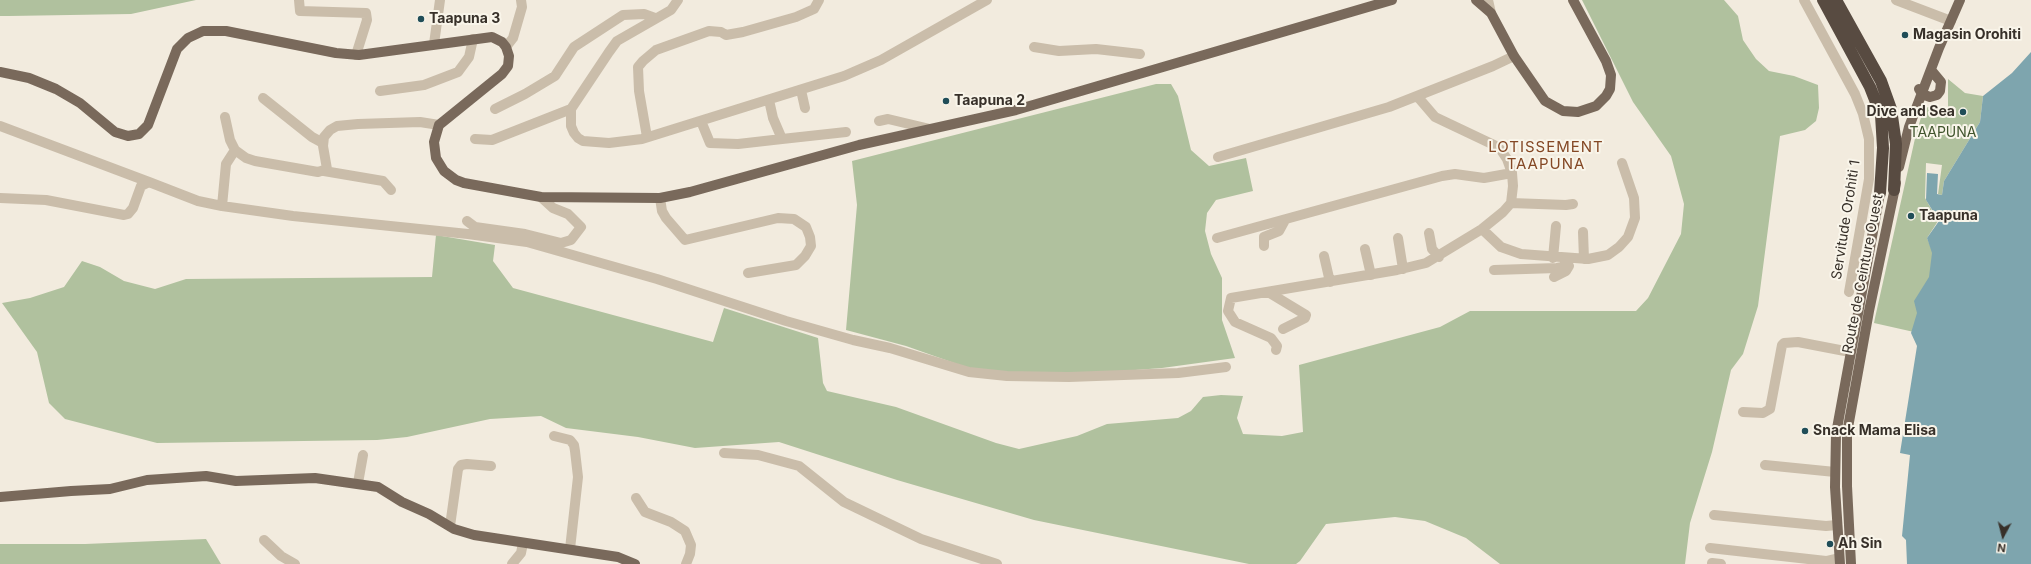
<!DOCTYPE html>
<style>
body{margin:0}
#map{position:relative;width:2031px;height:564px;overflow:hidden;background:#f2ebde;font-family:Inter,sans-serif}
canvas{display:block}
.north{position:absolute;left:1983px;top:516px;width:40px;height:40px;-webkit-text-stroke:3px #f9f5ea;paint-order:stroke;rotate:187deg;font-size:11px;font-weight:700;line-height:16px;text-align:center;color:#373029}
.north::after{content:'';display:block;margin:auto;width:14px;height:18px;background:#373029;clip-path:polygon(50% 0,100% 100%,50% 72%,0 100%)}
</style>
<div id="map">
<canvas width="2031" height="564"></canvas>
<div class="north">N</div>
</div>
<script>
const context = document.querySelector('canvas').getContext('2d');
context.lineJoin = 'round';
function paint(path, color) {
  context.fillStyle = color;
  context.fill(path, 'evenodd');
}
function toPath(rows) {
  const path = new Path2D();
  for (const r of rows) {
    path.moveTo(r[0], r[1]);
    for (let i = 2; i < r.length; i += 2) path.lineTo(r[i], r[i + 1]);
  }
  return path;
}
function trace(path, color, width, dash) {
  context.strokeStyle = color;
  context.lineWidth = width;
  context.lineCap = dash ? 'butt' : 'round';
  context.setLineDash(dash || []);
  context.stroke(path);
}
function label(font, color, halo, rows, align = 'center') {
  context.font = font + ' Inter,sans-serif';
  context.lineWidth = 4;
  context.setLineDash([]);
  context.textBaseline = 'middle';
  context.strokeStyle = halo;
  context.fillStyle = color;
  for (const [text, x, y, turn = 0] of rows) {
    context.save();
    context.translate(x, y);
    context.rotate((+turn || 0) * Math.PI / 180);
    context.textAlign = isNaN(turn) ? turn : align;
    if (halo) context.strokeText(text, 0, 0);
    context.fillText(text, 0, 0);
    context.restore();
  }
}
paint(toPath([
 [0,0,196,0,131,14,9,16,0,16],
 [1582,0,1724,0,1738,16,1743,40,1756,59,1769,71,1794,76,1818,85,1819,108,1816,121,1805,130,1780,136,1758,306,1743,354,1731,370,1712,452,1690,523,1685,564,1500,564,1466,538,1425,521,1395,517,1326,524,1300,561,1296,564,1249,564,1034,520,897,480,779,442,695,448,638,437,566,428,541,416,490,419,407,437,377,440,157,443,65,419,49,403,37,352,2,303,30,298,64,287,82,261,100,267,124,281,155,289,186,279,432,277,436,235,495,245,493,261,513,288,713,342,724,308,818,338,823,383,827,391,896,407,996,443,1019,449,1077,436,1107,424,1178,418,1191,411,1203,397,1221,395,1243,396,1237,418,1243,434,1282,436,1303,432,1299,365,1440,327,1470,311,1636,311,1648,298,1681,234,1684,204,1671,156,1633,102],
 [1948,79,1965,93,1983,96,1980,122,1944,181,1942,195,1938,194,1942,165,1926,163,1925,198,1938,221,1927,238,1937,263,1914,332,1874,323,1875,318,1916,134,1923,111,1928,107,1948,108],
 [1156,84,1171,84,1178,96,1191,150,1209,166,1246,158,1253,191,1216,200,1207,213,1205,231,1211,254,1222,278,1222,320,1235,358,1162,368,1095,373,1003,372,971,369,906,346,846,330,857,205,852,161],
 [206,539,221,564,0,564,0,544,85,544]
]), '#b0c19e');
paint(toPath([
 [2031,52,2031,564,1907,564,1906,540,1902,536,1910,455,1900,453,1917,346,1911,333,1917,313,1914,301,1929,277,1932,253,1927,238,1939,221,1926,200,1927,173,1938,174,1937,194,1942,195,1944,181,1980,122,1983,96,2012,73]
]), '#7ea5ae');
trace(toPath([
 [299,0,300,11,366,13,367,20,356,55],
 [678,0,671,10,617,41,609,52,571,109,571,126,574,133,578,138,583,141,609,143,642,139,844,76,881,60,987,0],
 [1488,0,1491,13],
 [1804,0,1855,94,1863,114,1869,139,1869,179,1849,292],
 [1896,0,1951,21],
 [434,44,440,0],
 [506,47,513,38,522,7,521,0],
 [1034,47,1059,51,1096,49,1140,54],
 [801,90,805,108],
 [380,91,424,85,458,72,469,57,473,39],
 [263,98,312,137,323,143],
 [769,100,773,118,782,139,846,132],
 [495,109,525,94,555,76,574,47,623,15,644,14,655,18],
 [225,117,230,140,235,150,246,158,255,161,318,172,327,169,323,146,324,137,330,130,337,126,358,124,420,122,439,125],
 [701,121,710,143,738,144,782,139],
 [879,121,888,119,930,129],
 [0,126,149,182],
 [647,137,639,91,638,67,643,61,656,50,709,31,721,32,726,35,743,32,796,17,814,9,819,0],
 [475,139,492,140,571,109],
 [1218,157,1389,107,1493,66,1514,56],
 [324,171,383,181,391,190],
 [0,198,46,200,124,215,128,214,133,208,141,186,149,182,198,201,222,206,226,164,235,150],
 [660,198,662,211,666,218,685,240,778,218,794,219,806,227,810,237,811,246,805,256,796,265,748,273],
 [1511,203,1566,205,1573,204],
 [222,206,293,216,468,234,527,242,657,279,786,321,853,340,890,348,969,372,1007,376,1069,377,1178,373,1226,367],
 [467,221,475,227,525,234,561,243,571,240,581,227,568,214,553,208,541,197],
 [1482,229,1501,247,1521,254,1588,259,1608,255,1619,247,1628,237,1635,218,1634,198,1622,163],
 [1583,232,1584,259],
 [1429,233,1432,249,1439,257],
 [1217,238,1442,176,1455,174,1484,178,1512,173],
 [1398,238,1403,269],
 [1264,246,1264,237,1279,231,1285,220],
 [1365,249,1371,275],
 [1324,256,1330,282],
 [1553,258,1556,226],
 [1494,270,1557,268,1562,267,1567,262],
 [1554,277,1566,271,1569,266],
 [1268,292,1306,315,1305,318,1283,329],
 [1276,350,1277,346,1271,338,1235,322,1228,311,1231,298,1397,270,1426,263,1482,229,1503,212,1511,203,1513,186,1512,173,1507,159,1501,150,1494,145,1435,117,1417,96],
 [1743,412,1763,413,1770,409,1782,345,1784,343,1798,342,1850,352],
 [554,436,570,440,574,445,575,451,578,477,570,549],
 [724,453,758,455,799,466,844,502,921,539,997,564],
 [1765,465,1835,472],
 [358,483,363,455],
 [636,498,645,512,671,522,685,531,691,545,690,554,686,564],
 [1714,515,1826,526,1837,525],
 [450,526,458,469,461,465,467,464,491,466],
 [264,540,281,556,295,564],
 [1710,548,1826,561,1839,558],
 [1712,563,1721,564],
 [512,564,521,553,523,543]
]), '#cabdaa', 10);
trace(toPath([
 [1476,0,1491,13,1514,56,1545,101,1563,111,1578,112,1596,106,1606,96,1610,89,1611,75,1606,61,1573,0],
 [0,72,29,78,56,89,80,103,115,132,128,136,139,134,148,125,177,49,188,38,203,31,226,31,336,53,359,55,492,37,502,42,506,47,509,56,508,66,502,74,439,125,434,142,436,158,444,171,456,180,464,183,541,197,660,198,690,192,859,145,1016,110,1392,0],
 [1919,89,1922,94,1930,97,1937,95,1940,91,1941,82,1931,70],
 [1899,167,1909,127,1939,48,1960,0],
 [0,497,71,491,110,489,147,480,206,476,236,481,315,478,378,487,402,502,429,514,454,529,474,535,618,557,635,564],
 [1840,564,1835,487,1836,434,1880,193],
 [1851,564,1847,486,1847,433,1869,311,1896,183]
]), '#79695b', 10);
trace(toPath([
 [1823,0,1870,87,1881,115,1883,148,1880,193],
 [1836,0,1881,81,1891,109,1896,144,1894,190]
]), '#584b41', 12);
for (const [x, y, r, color] of [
 [421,19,4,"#204d58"],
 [1905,35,4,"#204d58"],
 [946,101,4,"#204d58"],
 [1963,112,4,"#204d58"],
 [1911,216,4,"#204d58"],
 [1805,431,4,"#204d58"],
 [1830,544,4,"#204d58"]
]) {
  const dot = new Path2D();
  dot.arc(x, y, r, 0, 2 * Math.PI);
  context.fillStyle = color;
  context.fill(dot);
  trace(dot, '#f9f5ea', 1.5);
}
label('bold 14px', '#373029', '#f9f5ea', [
 ["Taapuna 3",429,19],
 ["Magasin Orohiti",1913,35],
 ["Taapuna 2",954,101],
 ["Dive and Sea",1955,112,"right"],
 ["Taapuna",1919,216],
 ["Snack Mama Elisa",1813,431],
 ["Ah Sin",1838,544]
], 'left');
label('14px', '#41552e', '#f9f5ea', [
 ["TAAPUNA",1943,133]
]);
label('14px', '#373029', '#f9f5ea', [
 ["Servitude Orohiti 1",1846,220,-81],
 ["Route de Ceinture Ouest",1863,274,-79]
]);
context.letterSpacing = '1px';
label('15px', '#844825', '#f9f5ea', [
 ["LOTISSEMENT",1546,147],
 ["TAAPUNA",1546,164]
]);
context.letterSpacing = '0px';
</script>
